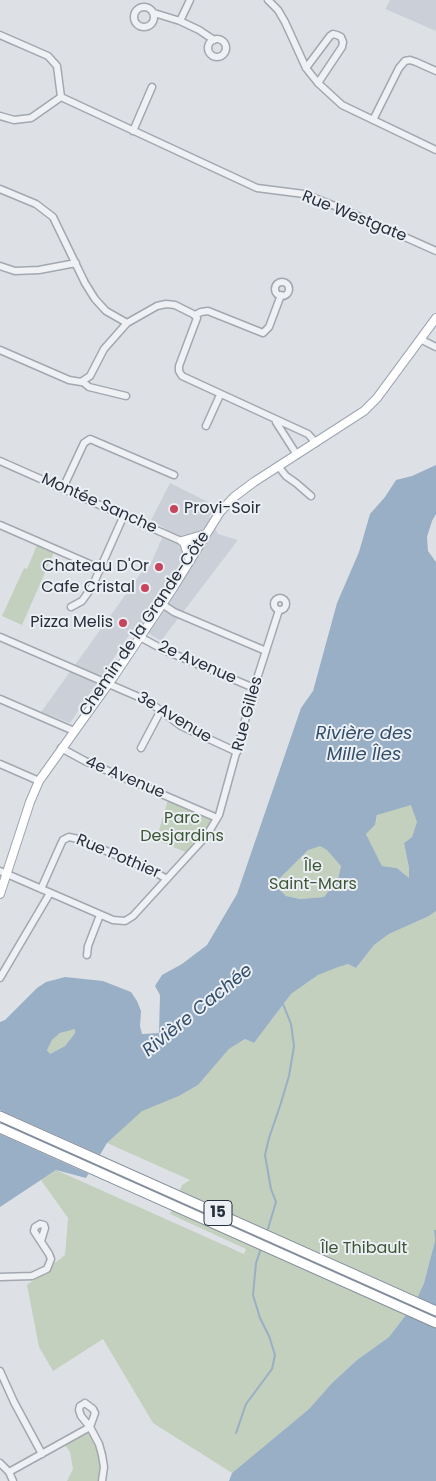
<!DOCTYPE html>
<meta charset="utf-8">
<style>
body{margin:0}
canvas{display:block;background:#dde1e6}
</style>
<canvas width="436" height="1481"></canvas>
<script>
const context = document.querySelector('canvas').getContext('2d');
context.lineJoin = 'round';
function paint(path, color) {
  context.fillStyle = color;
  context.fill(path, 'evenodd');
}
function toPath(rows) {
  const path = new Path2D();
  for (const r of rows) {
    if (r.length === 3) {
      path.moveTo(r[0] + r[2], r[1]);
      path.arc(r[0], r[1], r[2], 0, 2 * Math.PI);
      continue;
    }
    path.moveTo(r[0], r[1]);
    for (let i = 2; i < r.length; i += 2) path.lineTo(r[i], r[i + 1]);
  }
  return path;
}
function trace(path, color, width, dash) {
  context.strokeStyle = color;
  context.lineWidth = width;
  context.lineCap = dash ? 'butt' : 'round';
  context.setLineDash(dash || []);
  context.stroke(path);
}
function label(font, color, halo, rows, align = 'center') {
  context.font = font + ' Poppins,sans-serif';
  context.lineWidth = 4;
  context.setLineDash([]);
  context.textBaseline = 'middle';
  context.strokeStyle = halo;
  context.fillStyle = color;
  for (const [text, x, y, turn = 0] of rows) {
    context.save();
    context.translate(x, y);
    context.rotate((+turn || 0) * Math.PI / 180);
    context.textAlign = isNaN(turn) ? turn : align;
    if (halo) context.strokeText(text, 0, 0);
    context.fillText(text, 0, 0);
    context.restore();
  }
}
paint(toPath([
 [390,0,436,0,436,31,385,9],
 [170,483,216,506,209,517,218,534,238,540,161,641,136,625,70,723,41,712,144,569,148,570,166,529,151,520]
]), '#cbd0d8');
paint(toPath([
 [37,545,54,552,22,625,2,616,24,568,27,569],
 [429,791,412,837,404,843,409,868,409,878,397,868,382,866,366,834,375,825,380,806],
 [168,800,212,820,210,825,188,853,156,840],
 [305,814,341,866,338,879,324,897,300,899,286,896,278,888,278,880,286,872],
 [436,911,436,1230,434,1230,435,1241,424,1283,415,1303,389,1337,357,1360,332,1383,309,1409,232,1473,153,1423,103,1339,53,1371,39,1347,27,1285,65,1255,68,1218,41,1180,56,1170,244,1254,246,1249,170,1214,182,1185,190,1180,107,1143,142,1110,179,1096,198,1085,229,1049,245,1039,254,1043,291,994,318,975,338,966,348,964,356,968,374,945,389,934,429,916],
 [76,1028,75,1033,65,1046,50,1054,47,1050,52,1040,60,1033],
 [90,1428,99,1450,101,1481,67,1481,73,1469,70,1452,65,1445]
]), '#c3d0be');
paint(toPath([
 [436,465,436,514,432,521,427,537,428,551,436,562,436,911,429,916,389,934,374,945,356,968,348,964,338,967,318,975,291,994,254,1043,245,1039,229,1049,198,1085,179,1096,142,1111,107,1143,86,1178,56,1170,0,1207,0,1022,5,1020,37,988,46,982,65,977,103,981,131,992,137,1001,141,1011,140,1026,142,1034,159,1033,160,995,155,986,162,975,182,964,207,945,237,894,301,708,313,691,337,603,359,552,370,514,385,497,396,480,412,476],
 [411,805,417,822,412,837,404,843,409,868,409,878,397,868,382,866,366,834,375,825,377,815],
 [320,846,327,850,341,866,338,879,324,897,300,899,286,896,278,888,278,880,308,850],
 [75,1029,75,1033,65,1046,50,1054,47,1050,52,1040,60,1033],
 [434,1230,436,1230,436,1481,229,1481,232,1473,309,1409,332,1383,357,1360,389,1337,415,1303,424,1283,435,1241]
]), '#99afc5');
paint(toPath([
 [0,1110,103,1156,91,1175,0,1134]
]), '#dde1e6');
trace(toPath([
 [267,1232,276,1202,271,1189,265,1155,269,1138,280,1106,289,1076,294,1046,291,1024,283,1004],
 [236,1433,246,1404,272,1369,275,1355,269,1336,260,1318,253,1295,256,1263,261,1248]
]), '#99afc5', 2);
const minor = toPath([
 [268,0,278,10,285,22,306,68,318,83,342,105,436,150],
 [144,17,10],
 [154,13,180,21,199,30,214,40],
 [180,21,190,0],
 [0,35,48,56,57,66,61,97],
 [217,48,9],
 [306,68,330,36,333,34,337,35,341,37,343,42,342,47,318,83],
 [61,97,257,188,304,194,340,208,436,251],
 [0,116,14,120,31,118,61,97],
 [373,120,399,68,405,61,410,60,416,62,436,71],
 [133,131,152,87],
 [0,189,36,204,53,217,85,283,95,299,106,311,127,323],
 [0,266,15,271,39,270,76,263],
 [282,289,7],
 [195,315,201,312,208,311,263,333,269,327,281,295],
 [420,339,436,347],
 [0,350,69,380,81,382,90,376,104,349,127,323,157,306,166,304,175,305,193,314,197,318,179,366,179,371,182,376,308,434,316,443],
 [83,382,89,387,126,396],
 [276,422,297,455],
 [206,426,220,395],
 [0,461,197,548],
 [278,466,286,476,296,483,311,496],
 [63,488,84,443,90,439,174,475],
 [0,525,101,569],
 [280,604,6],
 [162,604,174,612,266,651],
 [71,607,82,601,92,587,124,515],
 [0,637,148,701,181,726,237,752],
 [140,637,164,650,254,688],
 [0,699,74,731],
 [61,748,85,761,217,818],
 [141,748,161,710],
 [0,764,39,781],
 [0,871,113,920,125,921,133,916,207,835,219,815,254,688,279,610],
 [41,889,61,844,63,840,69,837,78,839,151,870,167,879],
 [87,955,88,946,100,915],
 [0,978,50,893],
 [0,1277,32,1276,47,1269,51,1259,49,1254,34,1231,35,1227,40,1224,44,1225,45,1228,41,1241],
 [0,1371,14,1402,42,1454],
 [85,1403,93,1409,95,1413,90,1427,81,1416,79,1410,80,1406,85,1403],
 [0,1463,9,1472,13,1481],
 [9,1472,90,1427,99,1444,102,1455,104,1467,102,1481]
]);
const major = toPath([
 [182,541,206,534],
 [184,542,190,561],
 [0,894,30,802,39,781,114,676,173,588,220,512,234,497,254,482,364,411,377,398,436,318]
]);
const highway = toPath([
 [0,1116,436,1311],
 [0,1128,436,1323]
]);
trace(minor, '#a3a8b0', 9);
trace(major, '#9da5b1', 10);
trace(highway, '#858e9c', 11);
trace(minor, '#eff1f5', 6);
trace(major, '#fff', 8);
trace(highway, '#fff', 9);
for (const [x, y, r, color] of [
 [174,509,5,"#c7455c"],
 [159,567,5,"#c7455c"],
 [145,588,5,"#c7455c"],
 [123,623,5,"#c7455c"]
]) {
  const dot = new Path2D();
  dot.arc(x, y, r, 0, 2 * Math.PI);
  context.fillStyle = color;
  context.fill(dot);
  trace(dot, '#eceff4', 2);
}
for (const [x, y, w] of [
 [218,1213,28]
]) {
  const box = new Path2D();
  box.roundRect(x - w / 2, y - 12.5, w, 25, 4);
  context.fillStyle = '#eceff4';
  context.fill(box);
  trace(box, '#272f3c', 1);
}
label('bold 15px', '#272f3c', null, [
 ["15",218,1213]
]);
label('16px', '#272f3c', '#eceff4', [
 ["Rue Westgate",354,217,22],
 ["Montée Sanche",99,504,24],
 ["Chemin de la Grande-Côte",145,624,-56],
 ["2e Avenue",197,663,24],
 ["Rue Gilles",248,714,-75],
 ["3e Avenue",174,718,31],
 ["4e Avenue",125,778,23],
 ["Rue Pothier",118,857,23]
]);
label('16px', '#272f3c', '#eceff4', [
 ["Provi-Soir",184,509,"left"],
 ["Chateau D'Or",149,567],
 ["Cafe Cristal",135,588],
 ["Pizza Melis",113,623]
], 'right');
label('16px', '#3c5735', '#eceff4', [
 ["Parc",182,819],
 ["Desjardins",182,837],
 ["Île",313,867],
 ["Saint-Mars",313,885],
 ["Île Thibault",364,1249]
]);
label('italic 18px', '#334f6e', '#eceff4', [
 ["Rivière des",364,734],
 ["Mille Îles",364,755],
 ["Rivière Cachée",198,1011,-39]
]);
</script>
